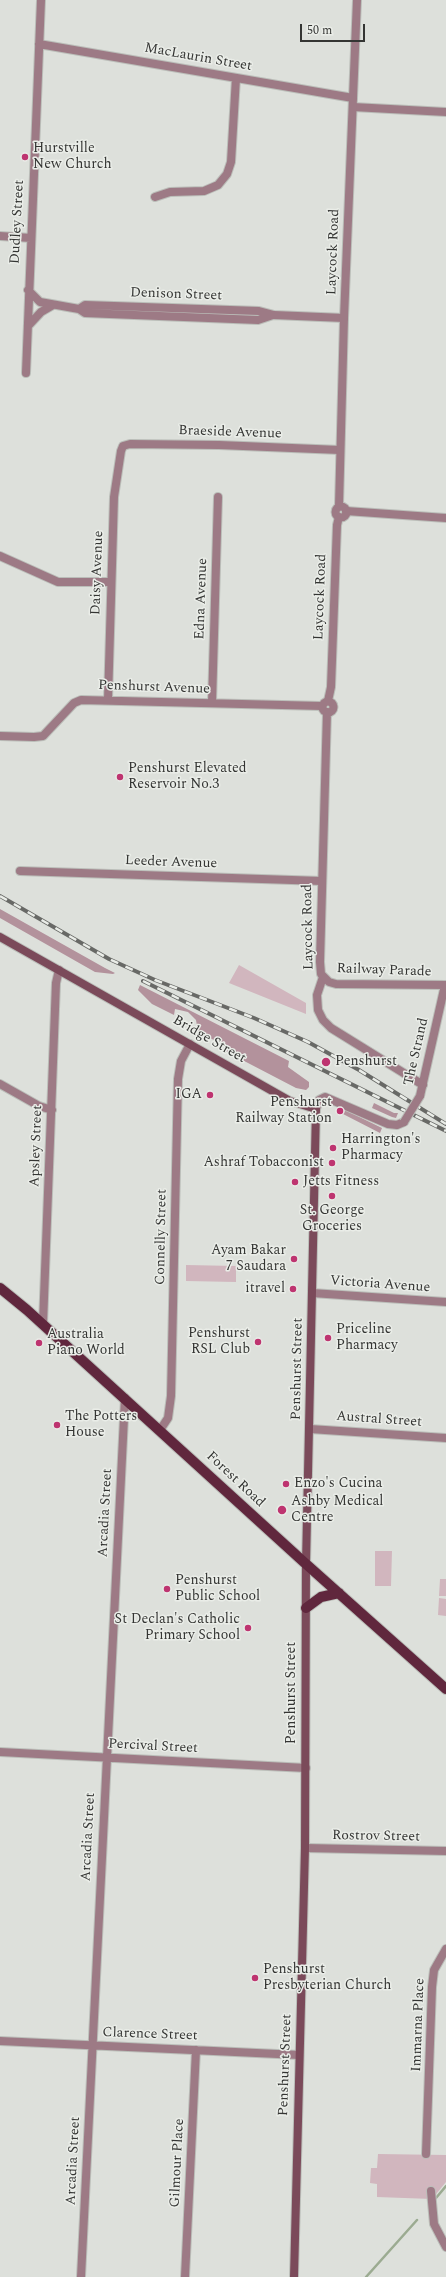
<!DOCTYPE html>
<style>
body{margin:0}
#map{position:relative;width:446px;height:2277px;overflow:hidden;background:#dde0db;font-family:Spectral,serif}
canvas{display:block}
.scale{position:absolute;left:300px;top:24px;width:65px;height:18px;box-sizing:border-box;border:2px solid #343533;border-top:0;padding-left:5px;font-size:12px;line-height:14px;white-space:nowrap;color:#343533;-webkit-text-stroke:3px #eaede8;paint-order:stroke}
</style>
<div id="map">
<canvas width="446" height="2277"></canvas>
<div class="scale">50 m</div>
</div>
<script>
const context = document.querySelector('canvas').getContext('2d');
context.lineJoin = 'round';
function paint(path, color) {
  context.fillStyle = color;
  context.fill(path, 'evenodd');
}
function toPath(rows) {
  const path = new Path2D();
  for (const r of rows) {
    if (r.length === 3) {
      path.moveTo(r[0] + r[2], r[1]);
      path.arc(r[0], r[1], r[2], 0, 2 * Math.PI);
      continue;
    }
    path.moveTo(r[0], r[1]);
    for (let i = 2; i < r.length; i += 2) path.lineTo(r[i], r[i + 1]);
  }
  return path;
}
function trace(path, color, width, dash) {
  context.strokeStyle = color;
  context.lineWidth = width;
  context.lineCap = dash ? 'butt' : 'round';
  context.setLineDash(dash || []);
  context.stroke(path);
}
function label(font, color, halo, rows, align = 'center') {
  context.font = font + ' Spectral,serif';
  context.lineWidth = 3;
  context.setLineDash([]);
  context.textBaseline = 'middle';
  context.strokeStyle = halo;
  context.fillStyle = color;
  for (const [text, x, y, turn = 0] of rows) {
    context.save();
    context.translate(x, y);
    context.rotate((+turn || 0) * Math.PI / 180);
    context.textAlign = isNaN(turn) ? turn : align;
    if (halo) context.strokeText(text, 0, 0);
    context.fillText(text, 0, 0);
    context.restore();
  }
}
paint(toPath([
 [239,965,306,1003,306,1014,229,983],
 [186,1265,236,1266,236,1282,186,1281],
 [375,1551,392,1551,391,1586,375,1586],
 [440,1579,446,1579,446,1596,439,1596],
 [439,1598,446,1599,446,1616,438,1615],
 [378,2154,446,2155,446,2182,432,2199,377,2197,377,2184,370,2183,371,2168,377,2168]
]), '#d1b6be');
paint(toPath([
 [0,909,105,968,115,973,113,974,95,972,0,918],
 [140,985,289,1061,288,1067,309,1082,309,1087,306,1090,296,1088,225,1051,226,1047,198,1031,196,1020,188,1012,175,1009,174,1015,152,1004,138,990],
 [374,1103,394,1113,398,1113,396,1118,392,1117,372,1108],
 [345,1110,382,1128,380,1133,343,1114]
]), '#b3929c');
trace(toPath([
 [436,2198,446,2186],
 [366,2277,417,2220]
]), '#9bab91', 2.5);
const minor = toPath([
 [39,44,353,98],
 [353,107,446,112],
 [155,197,170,192,204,191,218,185,227,174,231,162,236,78],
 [0,236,31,238],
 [28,290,40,302,79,309,85,313,258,320,273,315],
 [79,309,85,305,259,311,274,315,344,318],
 [28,326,41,312,53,305],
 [26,373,41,0],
 [346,511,446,518],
 [0,556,58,582,110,582],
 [108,700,114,497,121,451,123,446,130,444,219,445,340,450],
 [212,703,218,497],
 [0,736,34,737,43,736,74,703,81,700,322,706],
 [20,871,322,881],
 [323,977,317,995,318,1010,323,1020,331,1028,423,1085],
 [0,1084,39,1106,52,1110],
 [312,1293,446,1302],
 [43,1324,56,983,59,970],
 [310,1429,446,1438],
 [160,1430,168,1418,171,1396,178,1079,181,1061,190,1044],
 [0,1752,306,1768],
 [305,1848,446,1851],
 [0,2041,299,2055],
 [426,2154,432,1987,434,1970,446,1949],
 [431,2191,434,2224,446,2247],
 [81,2277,125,1398],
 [185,2277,196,2050]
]);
const tertiary = toPath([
 [339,506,344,318,357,0],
 [341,512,5.5],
 [328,701,331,687,337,525,339,517],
 [328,707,5.5],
 [327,712,320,962,321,974,329,982,336,984,446,985],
 [420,1096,445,985],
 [316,1109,319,1100,325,1097,388,1124,397,1125,404,1122]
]);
const secondary = toPath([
 [0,937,290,1101,316,1109,306,1564,305,1848,294,2277]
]);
const primary = toPath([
 [0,1288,27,1310,306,1564,446,1689],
 [306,1608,321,1597,339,1593]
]);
trace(minor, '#bbbeb9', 10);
trace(tertiary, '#bbbeb9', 10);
trace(secondary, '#bbbeb9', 10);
trace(primary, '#bbbeb9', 12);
trace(minor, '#9d7a85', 8);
trace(tertiary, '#9d7a85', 8);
trace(secondary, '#7b4a5a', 8);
trace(primary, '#60273d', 10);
const rail = toPath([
 [0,896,109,959,155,980,254,1018,308,1042,359,1070,446,1124],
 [143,981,446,1131]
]);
trace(rail, '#686966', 4);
trace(rail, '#eaede8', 2.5, [8]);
const tertiaryBridge = toPath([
 [404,1122,420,1096]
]);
trace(tertiaryBridge, '#bbbeb9', 10, []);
trace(tertiaryBridge, '#9d7a85', 8);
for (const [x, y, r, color] of [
 [25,157,4,"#be3470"],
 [120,777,4,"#be3470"],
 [326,1062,5,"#be3470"],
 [210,1095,4,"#be3470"],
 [340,1111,4,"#be3470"],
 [333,1148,4,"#be3470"],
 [332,1163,4,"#be3470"],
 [295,1182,4,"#be3470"],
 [332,1196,4,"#be3470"],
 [294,1259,4,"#be3470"],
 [293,1289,4,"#be3470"],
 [328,1338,4,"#be3470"],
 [258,1342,4,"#be3470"],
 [39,1343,4,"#be3470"],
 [57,1425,4,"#be3470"],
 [286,1484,4,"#be3470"],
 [282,1510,5,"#be3470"],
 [167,1589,4,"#be3470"],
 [248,1628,4,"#be3470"],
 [255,1978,4,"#be3470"]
]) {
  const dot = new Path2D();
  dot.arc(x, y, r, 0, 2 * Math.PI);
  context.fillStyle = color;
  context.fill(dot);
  trace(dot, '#eaede8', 1.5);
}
label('14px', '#343533', '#eaede8', [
 ["MacLaurin Street",198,58,10],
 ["Dudley Street",18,222,-87],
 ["Laycock Road",334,252,-88],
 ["Denison Street",176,295,2],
 ["Braeside Avenue",230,433,2],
 ["Daisy Avenue",98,573,-88],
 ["Laycock Road",321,597,-88],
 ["Edna Avenue",202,599,-88],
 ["Penshurst Avenue",154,688,2],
 ["Leeder Avenue",171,863,2],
 ["Laycock Road",309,927,-91],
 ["Railway Parade",384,971,2],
 ["Bridge Street",209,1040,30],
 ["The Strand",417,1052,-77],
 ["Apsley Street",37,1146,-88],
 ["Connelly Street",162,1237,-89],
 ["Victoria Avenue",380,1285,4],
 ["Penshurst Street",298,1369,-89],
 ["Austral Street",379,1420,4],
 ["Forest Road",235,1480,43],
 ["Arcadia Street",106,1513,-87],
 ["Penshurst Street",292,1693,-90],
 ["Percival Street",153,1747,3],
 ["Arcadia Street",89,1837,-87],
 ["Rostrov Street",376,1837,1],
 ["Immarna Place",419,2025,-88],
 ["Clarence Street",150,2035,2],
 ["Penshurst Street",286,2065,-88],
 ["Arcadia Street",74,2161,-87],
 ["Gilmour Place",178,2163,-87]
]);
label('14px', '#343533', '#eaede8', [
 ["Hurstville",33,149],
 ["New Church",33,165],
 ["Penshurst Elevated",128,769],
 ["Reservoir No.3",128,785],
 ["Penshurst",335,1062],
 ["IGA",202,1095,"right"],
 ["Penshurst",332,1103,"right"],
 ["Railway Station",332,1119,"right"],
 ["Harrington's",341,1140],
 ["Pharmacy",341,1156],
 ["Ashraf Tobacconist",324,1163,"right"],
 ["Jetts Fitness",303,1182],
 ["St. George",332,1211,"center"],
 ["Groceries",332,1227,"center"],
 ["Ayam Bakar",286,1251,"right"],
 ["7 Saudara",286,1267,"right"],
 ["itravel",285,1289,"right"],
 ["Priceline",336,1330],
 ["Pharmacy",336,1346],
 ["Penshurst",250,1334,"right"],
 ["RSL Club",250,1350,"right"],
 ["Australia",47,1335],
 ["Piano World",47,1351],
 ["The Potters",65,1417],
 ["House",65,1433],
 ["Enzo's Cucina",294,1484],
 ["Ashby Medical",291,1502],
 ["Centre",291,1518],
 ["Penshurst",175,1581],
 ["Public School",175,1597],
 ["St Declan's Catholic",240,1620,"right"],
 ["Primary School",240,1636,"right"],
 ["Penshurst",263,1970],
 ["Presbyterian Church",263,1986]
], 'left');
</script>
